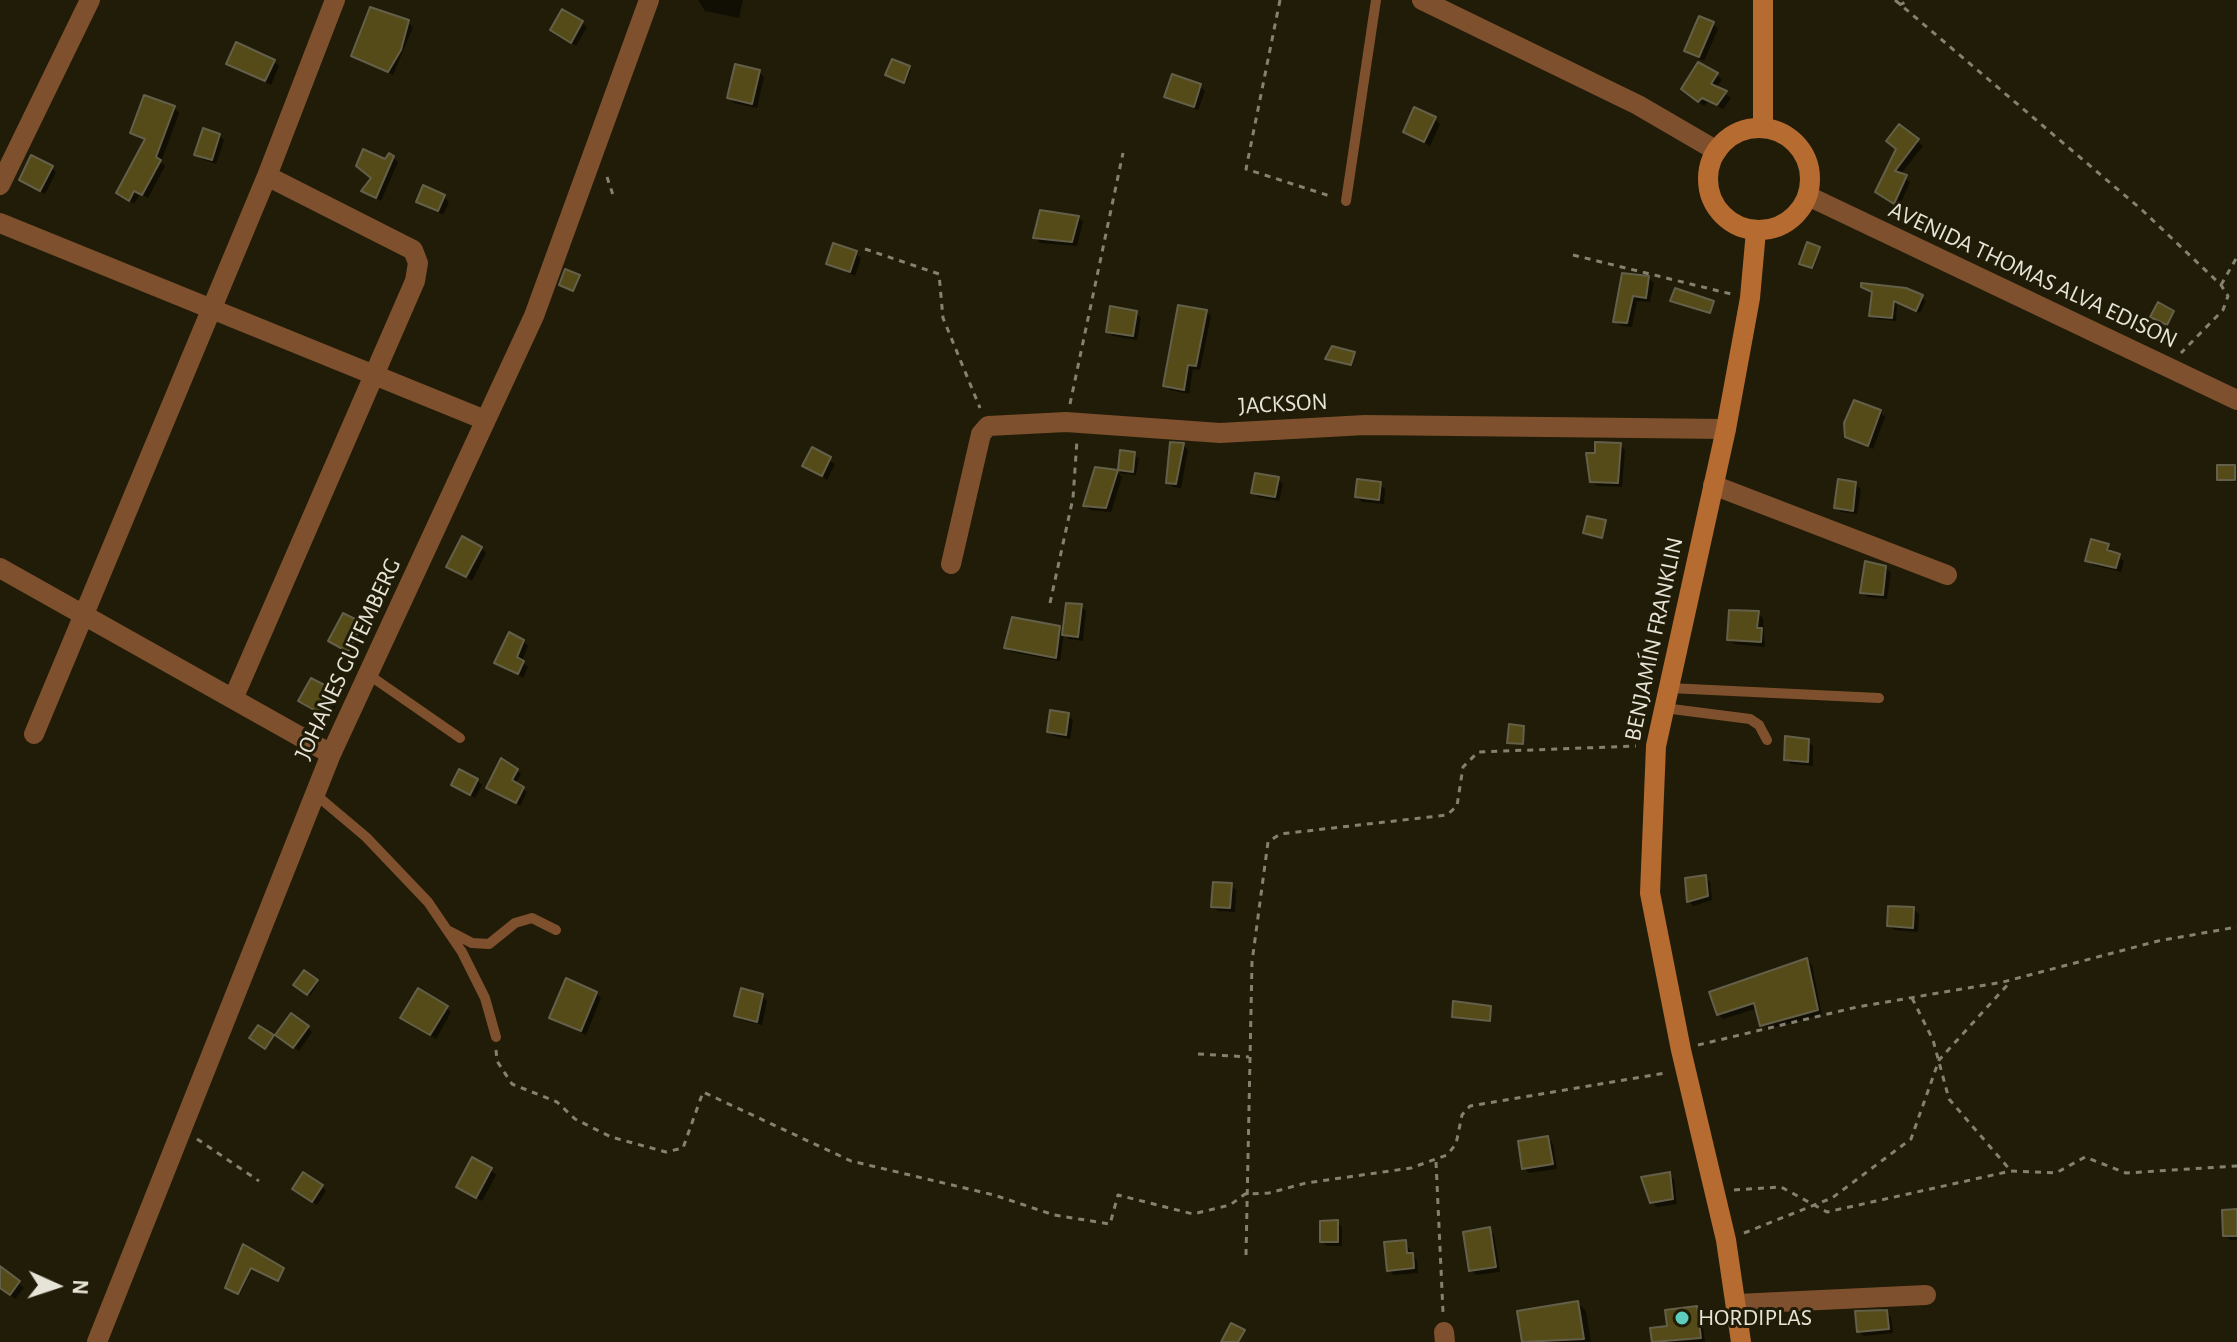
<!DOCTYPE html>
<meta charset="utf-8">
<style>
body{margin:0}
#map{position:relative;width:2237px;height:1342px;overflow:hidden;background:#201c08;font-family:"Alegreya Sans",sans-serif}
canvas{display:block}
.north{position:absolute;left:16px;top:1246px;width:80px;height:80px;-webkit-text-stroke:6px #201c08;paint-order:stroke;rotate:93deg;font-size:22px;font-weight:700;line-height:32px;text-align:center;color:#e6e4d7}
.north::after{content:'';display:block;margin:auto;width:28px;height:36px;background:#e6e4d7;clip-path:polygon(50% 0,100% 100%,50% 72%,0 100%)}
</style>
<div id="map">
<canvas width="2237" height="1342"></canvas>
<div class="north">N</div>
</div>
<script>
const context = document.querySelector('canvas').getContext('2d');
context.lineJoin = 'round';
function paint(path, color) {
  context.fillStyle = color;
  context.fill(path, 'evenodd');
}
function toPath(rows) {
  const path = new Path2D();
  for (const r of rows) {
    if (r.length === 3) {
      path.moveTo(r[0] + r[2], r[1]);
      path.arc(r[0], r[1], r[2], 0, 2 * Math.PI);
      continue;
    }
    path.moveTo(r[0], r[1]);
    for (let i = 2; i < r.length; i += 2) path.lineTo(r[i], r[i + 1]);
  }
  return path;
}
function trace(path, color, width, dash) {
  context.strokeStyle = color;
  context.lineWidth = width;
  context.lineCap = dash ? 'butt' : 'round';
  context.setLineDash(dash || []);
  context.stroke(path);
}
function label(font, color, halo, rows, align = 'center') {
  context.font = font + ' "Alegreya Sans",sans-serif';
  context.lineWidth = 6;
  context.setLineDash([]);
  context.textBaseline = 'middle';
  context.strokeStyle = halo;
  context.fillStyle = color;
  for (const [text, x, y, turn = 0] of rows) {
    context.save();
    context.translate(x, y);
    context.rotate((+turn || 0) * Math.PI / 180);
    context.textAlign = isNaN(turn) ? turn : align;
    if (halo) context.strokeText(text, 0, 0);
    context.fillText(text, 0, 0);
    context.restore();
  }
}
paint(toPath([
 [698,0,743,0,739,18,705,11],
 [408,22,413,27,393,75,353,55],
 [582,22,587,27,576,46,553,30],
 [1713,24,1718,29,1704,61,1691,55,1686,50],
 [274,61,279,66,271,85,229,63],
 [893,61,911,70,906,83,887,75],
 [759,72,764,77,757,108,734,103,729,98],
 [1717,75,1722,80,1716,88,1731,98,1723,109,1708,102,1704,106,1688,93],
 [1200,86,1205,91,1198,110,1166,96],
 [174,108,179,113,161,162,165,166,148,198,140,194,134,204,118,193,146,141,132,132],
 [1435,119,1440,124,1430,146,1405,132],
 [1900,127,1923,146,1900,175,1910,182,1899,207,1878,192,1898,149],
 [219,135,224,140,216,164,202,159,197,154],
 [393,157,398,162,381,201,363,191,386,161],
 [51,167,56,172,45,194,21,179],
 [444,197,449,202,443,215,419,201],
 [1078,217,1083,222,1077,246,1040,243,1036,238],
 [1819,249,1814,269,1803,265],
 [856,253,861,258,855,276,828,263],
 [1624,275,1649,278,1654,283,1650,302,1637,301,1632,327,1621,326,1616,321],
 [1863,286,1921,297,1926,301,1920,313,1897,303,1896,321,1876,319,1871,315,1874,293],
 [1206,311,1211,316,1200,370,1193,369,1189,394,1170,390,1165,385],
 [1136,313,1141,318,1137,340,1113,336,1108,331],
 [1354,354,1353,366,1327,359],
 [1880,412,1885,417,1873,449,1847,436],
 [1183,445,1188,450,1181,488,1173,487,1168,482],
 [1620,445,1625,450,1622,487,1597,486,1592,481],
 [812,450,835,464,827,480,805,466],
 [1122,452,1139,458,1136,475,1118,473,1122,477,1111,512,1090,510,1085,505,1096,469,1120,473],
 [2234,467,2236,482,2219,479],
 [1278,479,1283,484,1279,501,1258,497,1253,492],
 [1380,484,1385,489,1384,504,1362,502,1357,497],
 [1855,484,1861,489,1857,514,1841,512,1836,507],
 [2108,545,2112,554,2124,561,2121,572,2093,565,2088,560],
 [481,548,486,553,472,581,448,566],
 [1886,568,1891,573,1887,599,1867,597,1862,592],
 [1081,606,1086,611,1083,641,1069,639,1064,634,1060,661,1011,652,1006,648,1059,628,1064,633],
 [1758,613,1763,618,1765,647,1734,644,1729,639],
 [362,625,367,630,354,655,331,641],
 [523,641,528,646,522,661,528,667,523,678,497,663],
 [335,693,340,698,329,719,301,701],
 [1068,715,1073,720,1070,739,1054,736,1049,731],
 [1523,728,1524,745,1511,744,1510,742],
 [1808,741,1813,746,1813,766,1791,764,1786,759],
 [517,771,521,774,515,784,527,792,520,806,489,788],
 [477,780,482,785,475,798,454,784],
 [1705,877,1710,882,1712,900,1693,906,1689,901],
 [1231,885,1236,890,1235,912,1218,911,1213,906],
 [1914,909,1919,914,1918,932,1894,930,1889,925],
 [1807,960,1812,965,1822,1015,1767,1029,1758,1008,1723,1019,1718,1014],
 [304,973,318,983,310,996,297,987],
 [596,993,601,998,586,1035,552,1017],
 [762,996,767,1001,762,1025,741,1020,736,1015],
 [446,1008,451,1012,436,1039,403,1018],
 [1490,1008,1491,1022,1454,1016],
 [307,1027,312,1032,299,1051,283,1040],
 [1548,1138,1553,1144,1557,1169,1529,1173,1524,1168],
 [491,1170,496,1175,482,1201,458,1186],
 [1669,1174,1674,1179,1677,1204,1657,1207,1652,1202],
 [322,1186,326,1191,317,1205,300,1193],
 [2237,1211,2237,1240,2230,1240,2225,1235],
 [1337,1222,1342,1227,1342,1246,1327,1246,1322,1241],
 [1489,1230,1494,1235,1500,1272,1476,1275,1471,1270],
 [1405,1242,1417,1260,1418,1273,1394,1275,1388,1270],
 [243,1246,283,1269,280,1281,253,1268,240,1294,229,1289],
 [2,1270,24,1288,15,1299,0,1287],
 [1578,1303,1586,1311,1591,1342,1524,1342,1519,1313],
 [1696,1308,1701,1313,1705,1342,1654,1342,1653,1330,1670,1328],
 [1886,1312,1891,1317,1893,1333,1864,1336,1859,1331]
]), '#0007');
const building = toPath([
 [370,7,409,20,401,50,388,72,351,56,370,7],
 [562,9,583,21,571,43,550,30,562,9],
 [1699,16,1714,22,1699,57,1684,51,1699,16],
 [236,42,275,60,265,81,226,64,236,42],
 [892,59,910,66,904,83,885,75,892,59],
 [1698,62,1718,73,1711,84,1727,91,1717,105,1702,98,1698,102,1681,89,1698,62],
 [735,64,760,70,752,104,727,98,735,64],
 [1172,74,1201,84,1194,107,1164,97,1172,74],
 [144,95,175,106,156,157,161,160,142,195,134,191,129,201,116,193,145,139,130,133,144,95],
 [1414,107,1436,117,1424,142,1403,132,1414,107],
 [1899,124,1919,139,1895,171,1907,175,1894,204,1875,192,1896,149,1886,141,1899,124],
 [203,128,220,134,212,160,194,155,203,128],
 [363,149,385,159,389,153,394,156,376,198,361,191,371,178,356,166,363,149],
 [31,155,53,166,40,191,19,180,31,155],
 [423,185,445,195,438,211,416,202,423,185],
 [1040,210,1079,216,1072,242,1033,238,1040,210],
 [1807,242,1820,247,1812,268,1799,264,1807,242],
 [833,243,857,251,850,272,826,264,833,243],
 [565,269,580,275,573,291,559,285,565,269],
 [1622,273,1649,276,1646,298,1633,296,1627,323,1613,322,1622,273],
 [1861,283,1906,288,1923,295,1916,311,1894,301,1892,318,1869,316,1872,292,1861,287,1861,283],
 [1675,288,1714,301,1710,313,1670,301,1675,288],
 [2158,302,2174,311,2167,325,2150,317,2158,302],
 [1178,305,1207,310,1196,366,1188,365,1184,390,1163,386,1178,305],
 [1110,306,1137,311,1133,336,1106,332,1110,306],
 [1332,346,1355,352,1351,365,1325,359,1332,346],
 [1854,400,1881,410,1868,446,1845,437,1844,423,1854,400],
 [1170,442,1184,443,1176,484,1166,483,1170,442],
 [1595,442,1621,443,1618,483,1590,482,1586,453,1595,453,1595,442],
 [812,447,831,457,822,476,802,466,812,447],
 [1120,450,1135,452,1133,472,1118,470,1120,450],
 [2217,465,2235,465,2235,480,2217,480,2217,465],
 [1095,467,1118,470,1106,508,1083,506,1095,467],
 [1255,473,1279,477,1275,497,1251,493,1255,473],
 [1357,479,1381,482,1379,500,1355,497,1357,479],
 [1838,479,1856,482,1853,511,1834,508,1838,479],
 [1587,516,1606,520,1602,538,1583,533,1587,516],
 [462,536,482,547,466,577,446,567,462,536],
 [2091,539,2109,544,2107,550,2120,554,2116,568,2085,561,2091,539],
 [1865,561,1886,566,1883,595,1860,593,1865,561],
 [1066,603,1082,604,1078,637,1062,635,1066,603],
 [1729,610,1759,611,1757,628,1762,628,1761,642,1727,640,1729,610],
 [343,613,363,623,348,652,328,641,343,613],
 [1012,617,1060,626,1056,658,1004,648,1012,617],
 [509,632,524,640,517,657,524,661,518,674,494,663,509,632],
 [311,678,336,691,323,715,298,701,311,678],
 [1050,710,1069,713,1066,735,1047,732,1050,710],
 [1509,724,1524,726,1523,744,1507,743,1509,724],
 [1785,736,1809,739,1808,762,1784,760,1785,736],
 [501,758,518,769,512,780,524,787,516,803,486,788,501,758],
 [459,769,478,779,470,795,451,785,459,769],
 [1706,875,1708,896,1687,902,1685,878,1706,875],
 [1213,882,1232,883,1230,908,1211,907,1213,882],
 [1888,906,1914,907,1913,928,1887,926,1888,906],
 [1807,958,1818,1010,1760,1026,1754,1003,1717,1015,1709,992,1807,958],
 [304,970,318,980,307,995,293,985,304,970],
 [566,978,597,992,581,1031,549,1018,566,978],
 [418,988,448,1006,430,1035,400,1018,418,988],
 [741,988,763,994,757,1022,734,1016,741,988],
 [1453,1001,1491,1006,1490,1021,1452,1017,1453,1001],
 [291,1013,309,1026,293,1048,275,1035,291,1013],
 [258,1025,274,1035,265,1049,249,1038,258,1025],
 [1548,1136,1553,1164,1522,1169,1518,1141,1548,1136],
 [472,1157,492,1168,476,1198,456,1187,472,1157],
 [303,1172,323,1185,312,1202,292,1189,303,1172],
 [1670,1172,1673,1199,1650,1203,1641,1177,1670,1172],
 [2237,1209,2237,1236,2223,1236,2222,1210,2237,1209],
 [1338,1220,1338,1242,1320,1242,1320,1221,1338,1220],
 [1490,1227,1496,1267,1469,1271,1463,1232,1490,1227],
 [1406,1240,1407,1253,1413,1253,1414,1268,1387,1271,1384,1242,1406,1240],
 [243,1244,284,1268,278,1281,251,1268,238,1294,225,1288,243,1244],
 [0,1266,20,1281,10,1295,0,1288,0,1266],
 [1578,1301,1584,1339,1522,1342,1517,1311,1578,1301],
 [1697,1306,1701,1338,1652,1342,1650,1328,1667,1326,1665,1310,1697,1306],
 [1887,1310,1889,1329,1857,1332,1855,1311,1887,1310],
 [1231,1323,1245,1330,1238,1342,1221,1342,1231,1323]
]);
paint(building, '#544b19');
trace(building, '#645f49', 2);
trace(toPath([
 [1280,0,1246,169,1333,197],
 [1895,0,2142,210,2221,285,2228,296,2223,310,2181,353],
 [1899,5,1910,0],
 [607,177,614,198],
 [865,249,939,274,943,318,980,408],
 [1573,255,1731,294],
 [2221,285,2237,257],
 [1070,404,1123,153],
 [1050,603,1073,498,1077,440],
 [1912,998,1933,1040,1949,1099,2011,1171],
 [1698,1045,1857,1007,2003,982,2158,941,2237,927],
 [496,1050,497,1061,512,1084,557,1102,575,1119,611,1137,666,1152,683,1148,703,1092,851,1161,994,1195,1054,1215,1110,1224,1118,1195,1193,1214,1230,1205,1245,1194,1269,1193,1306,1183,1411,1168,1447,1155,1456,1144,1462,1115,1470,1106,1666,1073],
 [1198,1054,1249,1057],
 [197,1139,259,1181],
 [1436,1162,1443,1312],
 [1734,1190,1781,1187,1827,1212,2011,1171,2056,1173,2085,1157,2126,1173,2237,1166],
 [1744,1233,1832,1198,1911,1139,1939,1060,2011,981],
 [1246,1255,1252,962,1268,842,1280,834,1447,815,1457,806,1463,767,1478,752,1636,746]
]), '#848170', 3, [6, 6]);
trace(toPath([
 [1346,201,1376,0],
 [369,675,460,738],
 [1669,688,1879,698],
 [1664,708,1750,719,1759,725,1767,740],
 [315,794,366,837,428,902,462,952,485,998,496,1037],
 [449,931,472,943,489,944,515,923,532,918,556,930]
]), '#7e502d', 10);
trace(toPath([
 [1422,0,1638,105,1717,151],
 [0,185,90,0],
 [1808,196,2237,400],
 [0,223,485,420],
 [1713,485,1947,575],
 [951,564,981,434,988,426,1066,422,1220,433,1365,425,1726,429],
 [0,568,331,754],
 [233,699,415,281,418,263,413,250,267,176],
 [34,734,267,176,335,0],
 [1737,1304,1926,1295],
 [1444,1332,1445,1342],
 [97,1342,331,754,534,316,649,0]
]), '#7e502d', 20);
trace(toPath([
 [1763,128,1763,0],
 [1759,179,51],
 [1741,1342,1726,1240,1681,1050,1650,893,1656,746,1726,429,1750,298,1756,231]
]), '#b66c31', 20);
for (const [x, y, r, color] of [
 [1682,1318,8,"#5ccebb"]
]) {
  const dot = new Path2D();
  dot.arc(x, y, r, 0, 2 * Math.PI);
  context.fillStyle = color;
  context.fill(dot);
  trace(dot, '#201c08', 3);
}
label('24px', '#e6e4d7', '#201c08', [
 ["AVENIDA THOMAS ALVA EDISON",2033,275,25],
 ["JACKSON",1283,404,-3],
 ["BENJAMÍN FRANKLIN",1654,639,-78],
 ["JOHANES GUTEMBERG",348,659,-65]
]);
label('24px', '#e6e4d7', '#201c08', [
 ["HORDIPLAS",1698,1318]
], 'left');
</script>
